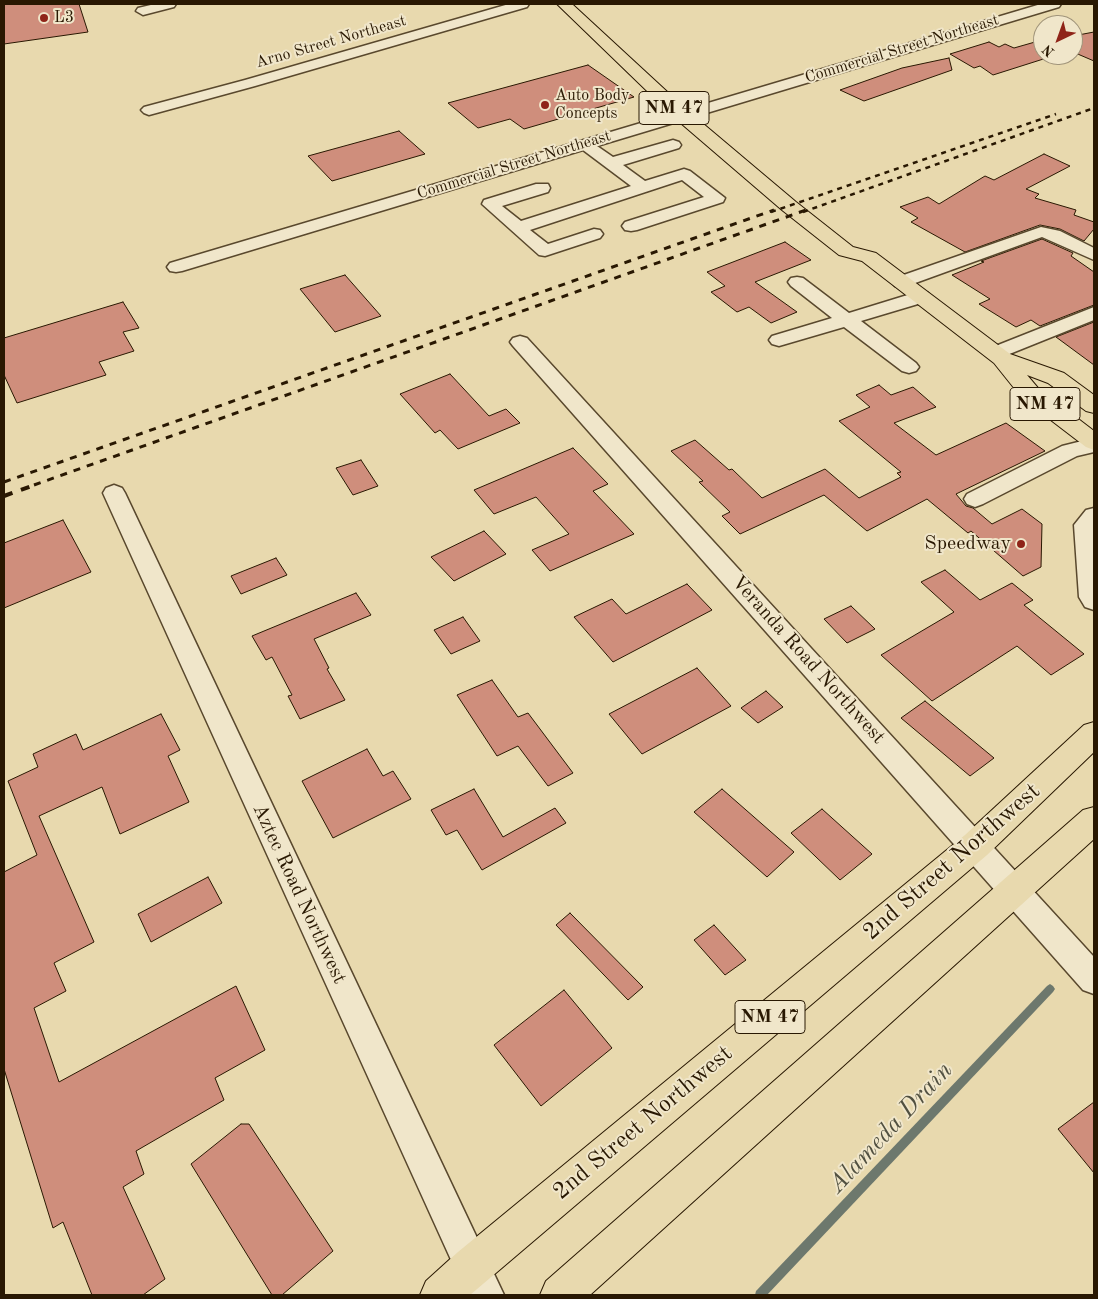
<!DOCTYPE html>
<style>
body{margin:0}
#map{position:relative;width:1098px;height:1299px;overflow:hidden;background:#e8d9ae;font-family:"Old Standard TT",serif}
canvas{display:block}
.frame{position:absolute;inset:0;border:5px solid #291802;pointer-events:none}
.north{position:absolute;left:1033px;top:15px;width:50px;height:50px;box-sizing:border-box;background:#f0e6ca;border:1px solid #a0947a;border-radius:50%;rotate:222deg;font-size:14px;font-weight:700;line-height:20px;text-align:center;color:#291802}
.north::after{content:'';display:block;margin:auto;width:18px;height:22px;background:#8f2418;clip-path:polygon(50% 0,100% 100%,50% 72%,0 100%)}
</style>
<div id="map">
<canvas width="1098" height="1299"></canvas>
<div class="frame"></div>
<div class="north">N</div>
</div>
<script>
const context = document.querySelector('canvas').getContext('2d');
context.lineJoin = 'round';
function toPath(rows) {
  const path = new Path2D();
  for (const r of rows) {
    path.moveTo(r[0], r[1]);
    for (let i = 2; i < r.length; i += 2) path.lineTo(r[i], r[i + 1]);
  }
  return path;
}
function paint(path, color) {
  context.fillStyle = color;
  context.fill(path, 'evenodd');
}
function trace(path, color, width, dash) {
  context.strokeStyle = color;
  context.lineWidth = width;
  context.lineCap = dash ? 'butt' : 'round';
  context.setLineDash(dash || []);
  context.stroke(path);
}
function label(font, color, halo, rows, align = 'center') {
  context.font = font + ' "Old Standard TT",serif';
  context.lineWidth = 4;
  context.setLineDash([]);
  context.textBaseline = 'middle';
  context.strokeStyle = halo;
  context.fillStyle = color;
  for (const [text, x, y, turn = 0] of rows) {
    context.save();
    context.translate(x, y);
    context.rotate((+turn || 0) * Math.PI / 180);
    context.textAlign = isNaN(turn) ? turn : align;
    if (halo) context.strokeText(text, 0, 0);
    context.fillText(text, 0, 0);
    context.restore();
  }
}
paint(toPath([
 [1050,984,1053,986,1055,989,1053,992,767,1295,755,1295,756,1291,1047,986,1050,984]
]), '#6d786d');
const building = toPath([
 [4,4,79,4,88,32,4,44,4,4],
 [1094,32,1094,61,1073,52,1073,36,1094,32],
 [989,42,999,47,1005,44,1014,48,1035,42,1043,46,1043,55,1056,55,993,75,980,66,974,68,950,54,989,42],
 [949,58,952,70,864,101,840,90,902,68,949,58],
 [588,65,634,97,524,129,510,119,478,128,448,103,588,65],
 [399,131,425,154,332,181,308,156,399,131],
 [1044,154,1070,166,1026,189,1039,194,1035,198,1076,210,1074,215,1094,222,1094,229,1084,241,1060,229,1040,225,965,252,911,222,918,218,900,207,928,197,939,204,985,176,994,180,1044,154],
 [1042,239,1073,253,1071,256,1094,272,1094,305,1040,326,1031,320,1016,327,979,304,990,299,952,275,984,262,981,261,1042,239],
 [785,242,811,260,755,282,797,312,771,323,749,307,737,312,711,292,725,286,707,272,785,242],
 [345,275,381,316,335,332,300,289,345,275],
 [123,302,139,328,123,332,134,351,99,362,106,375,17,403,4,375,4,338,123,302],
 [1094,322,1094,365,1056,337,1094,322],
 [450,374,489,416,506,409,520,423,458,449,440,430,435,433,400,394,450,374],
 [879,385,891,395,913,387,936,407,894,423,936,455,1006,423,1045,451,956,494,966,506,973,508,992,524,1022,509,1042,524,1041,567,1023,576,971,531,968,533,927,499,867,531,824,495,740,534,722,516,730,512,699,482,703,481,671,451,695,440,729,470,732,469,762,498,825,469,859,498,901,477,897,473,901,472,839,421,870,407,856,395,879,385],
 [573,448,608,484,593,491,634,534,550,571,532,550,569,534,536,497,494,514,474,490,573,448],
 [361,460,378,486,353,495,336,468,361,460],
 [63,520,91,572,4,608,4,543,63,520],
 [484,531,506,554,454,581,431,557,484,531],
 [276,558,287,575,241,594,231,576,276,558],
 [945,570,980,600,1012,583,1033,600,1024,605,1084,654,1051,675,1017,646,932,701,881,655,954,612,921,582,945,570],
 [687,584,712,610,613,662,574,617,612,599,626,614,687,584],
 [356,593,371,615,314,639,329,668,327,669,345,700,300,719,288,696,292,695,272,657,266,660,252,636,356,593],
 [851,606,875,629,847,643,824,619,851,606],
 [463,617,480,641,451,654,434,630,463,617],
 [697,668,731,706,642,754,609,714,697,668],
 [492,680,518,717,528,713,573,773,548,786,518,746,497,756,457,695,492,680],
 [766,691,783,707,758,723,741,708,766,691],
 [925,701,994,758,970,776,901,718,925,701],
 [161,714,180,750,168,756,189,802,120,834,102,787,39,816,94,942,54,963,66,991,34,1008,59,1082,236,986,265,1050,215,1078,224,1100,136,1151,144,1174,123,1187,165,1279,143,1295,92,1295,63,1222,53,1228,4,1069,4,872,37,855,8,781,38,767,33,754,76,734,83,750,161,714],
 [367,749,383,776,393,771,411,799,333,838,302,781,367,749],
 [474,789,503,837,555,808,566,823,482,870,457,830,446,835,431,810,474,789],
 [722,789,794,852,767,877,694,812,722,789],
 [822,809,872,854,840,880,791,833,822,809],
 [208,877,222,903,151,942,138,914,208,877],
 [570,913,643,987,628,1000,556,925,570,913],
 [714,925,746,960,725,975,694,940,714,925],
 [564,990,612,1048,541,1106,494,1045,564,990],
 [1094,1102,1094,1173,1058,1129,1094,1102],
 [241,1124,249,1124,333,1251,282,1295,272,1295,191,1164,241,1124]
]);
paint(building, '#cf8e7c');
trace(building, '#291802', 1);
const minor = toPath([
 [155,4,176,4,174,7,143,15,136,11,138,8,155,4],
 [509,4,529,4,527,7,255,86,149,115,144,113,141,110,144,107,245,80,509,4],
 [1041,4,1061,4,1059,7,597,146,613,157,673,140,679,142,681,145,679,148,623,165,645,181,684,169,690,171,725,198,723,202,637,230,631,231,625,230,622,226,625,222,704,197,682,180,530,230,548,244,594,229,600,230,603,234,600,238,545,256,539,255,482,204,484,200,536,184,548,184,550,188,548,192,502,206,521,221,631,186,583,150,182,271,176,272,170,271,167,267,170,263,1041,4],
 [1041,227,1060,231,1094,248,1094,260,1042,237,907,286,901,287,895,286,892,282,895,278,1041,227],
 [797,277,803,278,849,313,914,293,921,291,928,293,930,297,928,301,861,321,916,363,919,367,916,371,909,373,902,371,844,327,779,346,772,344,769,340,772,336,832,318,791,286,788,282,791,278,797,277],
 [1094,307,1094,320,1002,357,995,359,988,357,985,353,988,349,1094,307],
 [520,336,527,338,1094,957,1094,994,1083,990,513,346,510,342,513,338,520,336],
 [1094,438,1094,452,1077,456,983,504,975,507,967,504,964,499,967,494,1062,446,1094,438],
 [114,485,122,488,125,493,504,1295,467,1295,103,493,106,488,114,485],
 [1094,508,1094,610,1085,607,1079,597,1074,525,1086,510,1094,508]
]);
const major = toPath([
 [557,4,572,4,688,111,796,202,853,247,876,253,1010,354,1064,373,1094,395,1094,413,1086,411,1048,383,1027,375,1038,388,1094,431,1094,450,1086,447,1022,398,994,363,862,261,839,255,782,210,676,119,557,4],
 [1094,722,1094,752,987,855,470,1295,420,1295,426,1281,458,1252,965,835,1084,725,1094,722],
 [1094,807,1094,839,590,1295,540,1295,546,1281,1083,810,1094,807]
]);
trace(minor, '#59482d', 3);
trace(major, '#291802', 2);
paint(minor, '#f0e6ca');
paint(major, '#e8d9ae');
trace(toPath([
 [771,212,1056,114],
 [803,212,1094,108]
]), '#291802', 2.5, [5, 5]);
trace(toPath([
 [4,482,774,210],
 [34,485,806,210]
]), '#291802', 3, [7, 7]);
trace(toPath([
 [4,496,37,484]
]), '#291802', 4, [9, 9]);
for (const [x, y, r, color] of [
 [44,18,5,"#8f2418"],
 [545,105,5,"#8f2418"],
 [1021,544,5,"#8f2418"]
]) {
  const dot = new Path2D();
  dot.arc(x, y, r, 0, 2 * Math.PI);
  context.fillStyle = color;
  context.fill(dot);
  trace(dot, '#f0e6ca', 2);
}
label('16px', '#291802', '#f0e6ca', [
 ["L3",54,18],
 ["Auto Body",555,96],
 ["Concepts",555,114]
], 'left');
label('16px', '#291802', '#f0e6ca', [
 ["Arno Street Northeast",331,42,-16],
 ["Commercial Street Northeast",902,49,-17],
 ["Commercial Street Northeast",514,165,-17]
]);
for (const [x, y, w] of [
 [674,108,70],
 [1045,404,70],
 [770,1017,70]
]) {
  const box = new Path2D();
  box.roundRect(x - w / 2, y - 16.5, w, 33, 4);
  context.fillStyle = '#f0e6ca';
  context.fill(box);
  trace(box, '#291802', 1);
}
label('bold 19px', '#291802', null, [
 ["NM 47",674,108],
 ["NM 47",1045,404],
 ["NM 47",770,1017]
]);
label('20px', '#291802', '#f0e6ca', [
 ["Speedway",1011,544]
], 'right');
label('20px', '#291802', '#f0e6ca', [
 ["Veranda Road Northwest",808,660,48],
 ["Aztec Road Northwest",299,894,65]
]);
label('24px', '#291802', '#f0e6ca', [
 ["2nd Street Northwest",952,862,-41],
 ["2nd Street Northwest",643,1123,-40]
]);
label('italic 25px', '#515040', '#f0e6ca', [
 ["Alameda Drain",891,1128,-47]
]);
</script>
